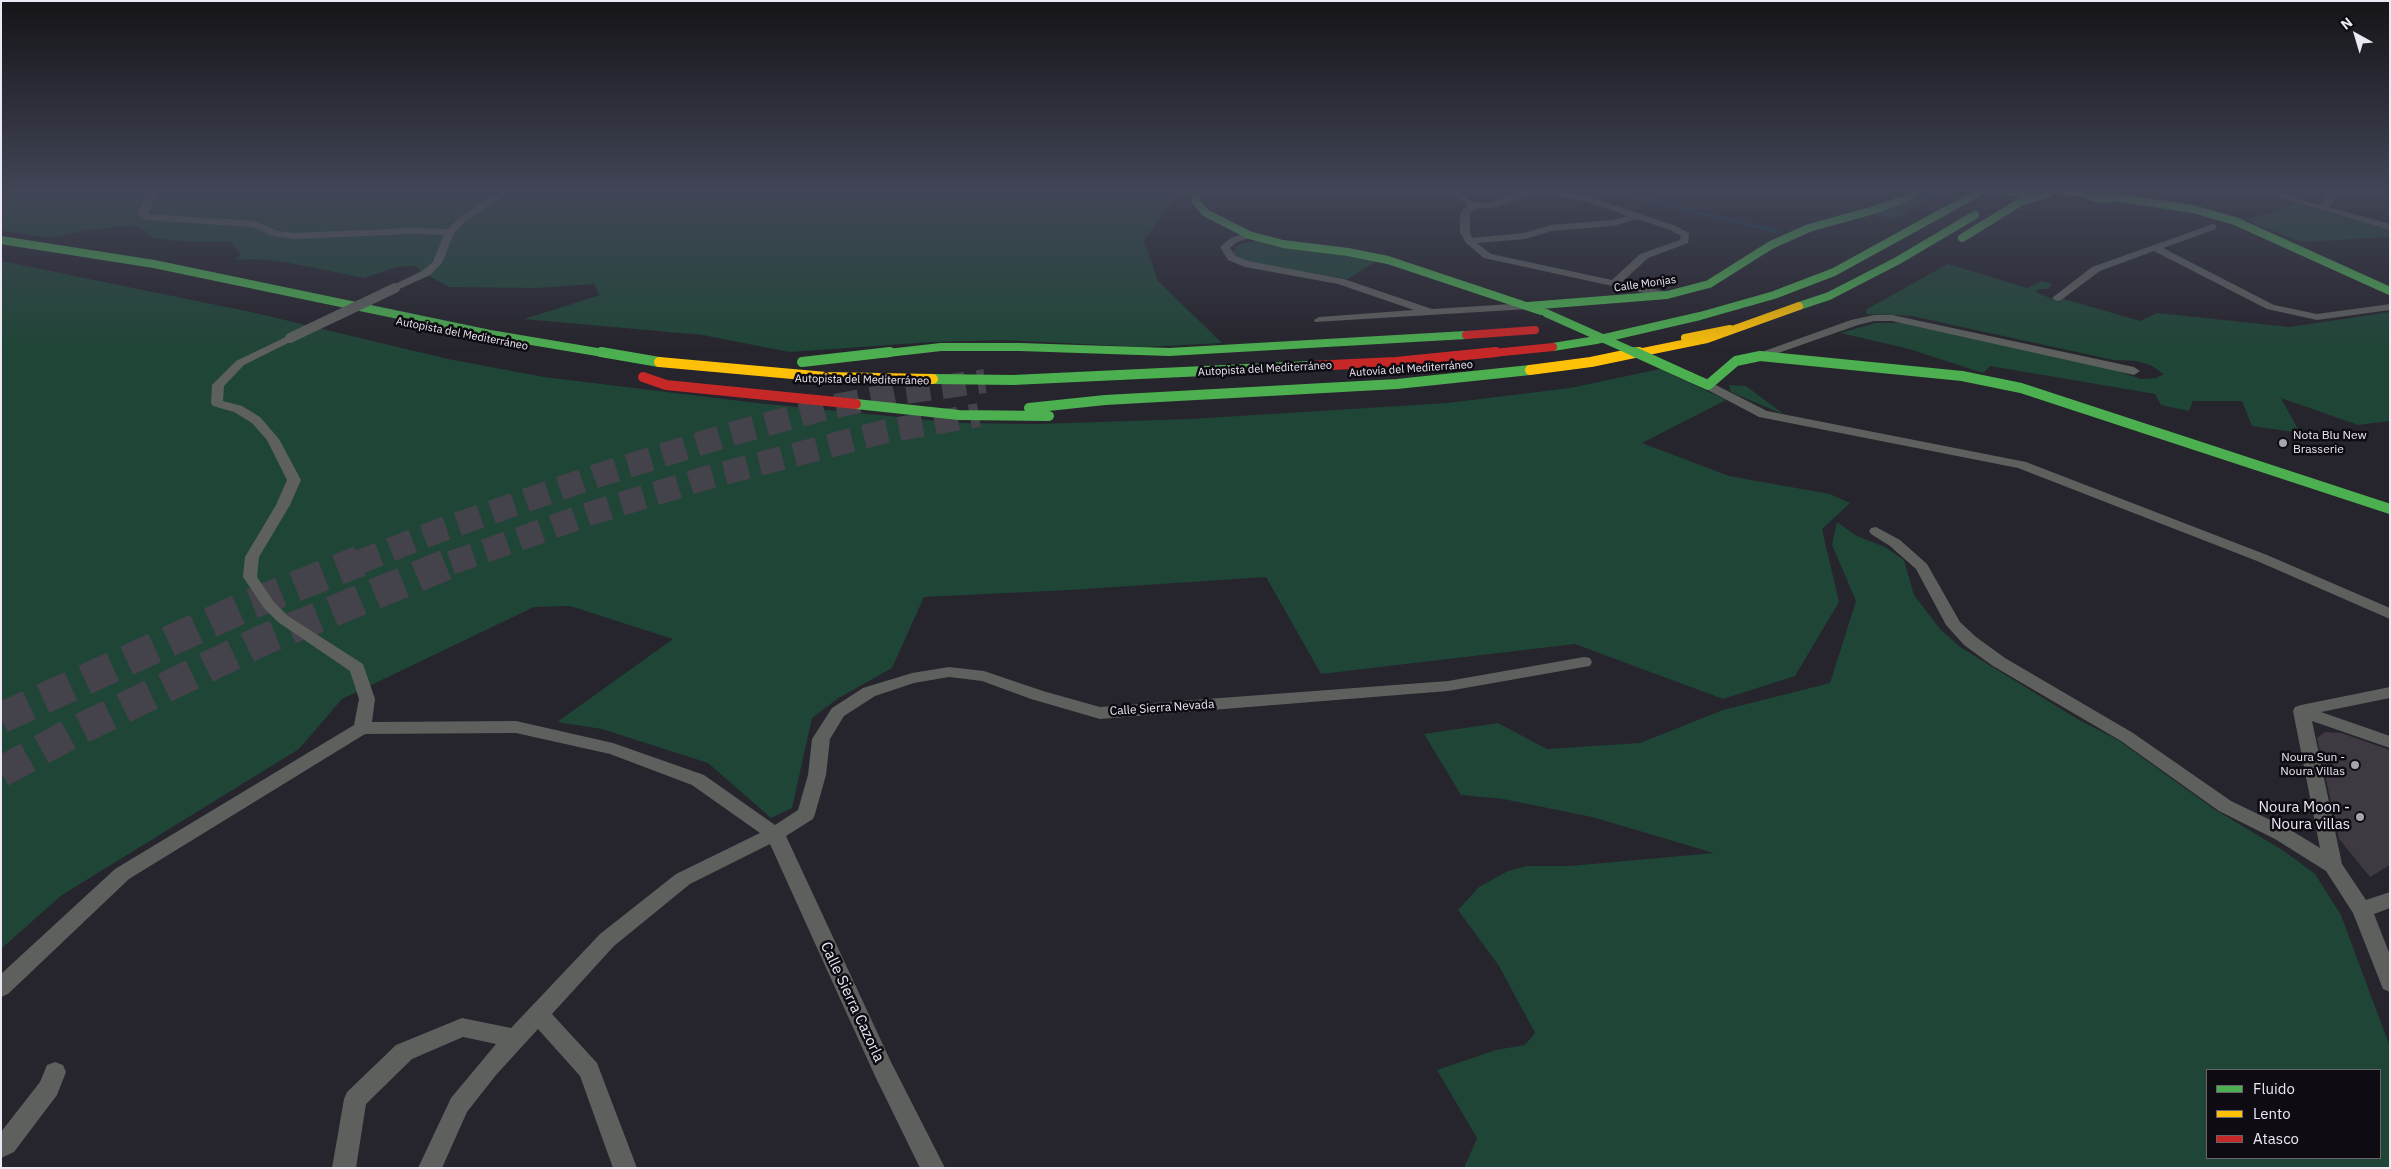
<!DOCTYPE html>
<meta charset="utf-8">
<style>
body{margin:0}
#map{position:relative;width:2391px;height:1169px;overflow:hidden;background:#26242c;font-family:"IBM Plex Sans",sans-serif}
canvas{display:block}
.frame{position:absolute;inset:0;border:2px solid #ece9f4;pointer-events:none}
.legend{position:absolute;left:2206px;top:1069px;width:175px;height:90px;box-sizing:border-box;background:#0e0b12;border:1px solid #67646c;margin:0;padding:6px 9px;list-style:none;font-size:15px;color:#ece9f4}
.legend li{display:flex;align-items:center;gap:10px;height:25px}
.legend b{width:25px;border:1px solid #67646c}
.north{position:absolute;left:2331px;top:10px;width:50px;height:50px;-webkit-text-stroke:4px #0e0b12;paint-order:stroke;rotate:321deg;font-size:14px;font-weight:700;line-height:20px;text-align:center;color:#ece9f4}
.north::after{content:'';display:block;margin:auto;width:18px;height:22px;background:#ece9f4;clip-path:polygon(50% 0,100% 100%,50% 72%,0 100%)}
</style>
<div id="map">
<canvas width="2391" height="1169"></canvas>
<div class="frame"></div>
<ul class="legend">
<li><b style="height:6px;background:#4caf50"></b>Fluido</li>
<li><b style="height:6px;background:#ffc107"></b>Lento</li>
<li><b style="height:6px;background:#c62828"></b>Atasco</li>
</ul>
<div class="north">N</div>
</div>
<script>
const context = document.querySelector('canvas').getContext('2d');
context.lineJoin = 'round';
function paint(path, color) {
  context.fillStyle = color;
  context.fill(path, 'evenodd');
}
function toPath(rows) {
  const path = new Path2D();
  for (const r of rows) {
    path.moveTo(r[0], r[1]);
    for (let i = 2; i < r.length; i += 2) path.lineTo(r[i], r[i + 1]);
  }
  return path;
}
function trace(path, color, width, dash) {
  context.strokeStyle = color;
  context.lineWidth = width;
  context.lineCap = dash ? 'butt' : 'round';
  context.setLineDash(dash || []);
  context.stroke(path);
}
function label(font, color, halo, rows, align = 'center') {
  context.font = font + ' "IBM Plex Sans",sans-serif';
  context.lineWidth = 5;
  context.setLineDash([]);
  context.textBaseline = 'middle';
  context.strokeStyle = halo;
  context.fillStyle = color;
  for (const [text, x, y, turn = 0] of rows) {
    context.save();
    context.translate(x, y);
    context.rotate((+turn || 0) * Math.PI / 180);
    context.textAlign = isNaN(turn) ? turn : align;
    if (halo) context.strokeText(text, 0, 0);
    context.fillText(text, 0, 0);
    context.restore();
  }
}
paint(toPath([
 [1,189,1181,189,1144,241,1158,281,1222,343,1143,347,1003,340,931,342,789,352,703,335,524,319,600,295,594,284,537,288,449,287,420,271,416,266,396,267,364,278,291,263,257,259,235,260,241,254,230,242,188,242,153,238,140,227,130,225,83,231,53,238,1,231],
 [1933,189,1947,189,1893,220,1874,214,1911,200],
 [2296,204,2390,230,2390,237,2301,242,2246,220],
 [1260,240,1273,246,1355,256,1376,261,1348,279,1253,263,1239,258,1234,253,1236,247,1241,244],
 [1,261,251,312,448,359,544,377,757,403,959,423,1037,424,1190,419,1447,403,1570,388,1660,369,1726,400,1642,443,1729,476,1830,494,1850,503,1822,529,1839,602,1795,676,1723,699,1575,644,1321,674,1266,577,1070,590,924,597,892,668,837,699,812,718,792,808,771,818,708,763,602,729,557,722,673,639,570,606,534,607,342,699,299,749,62,895,1,949],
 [1948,264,2027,288,2042,281,2052,284,2048,289,2039,289,2036,292,2052,299,2064,299,2140,321,2157,313,2290,327,2390,312,2390,421,2358,425,2281,398,2300,433,2252,426,2242,401,2193,401,2189,411,2161,405,2155,394,1990,366,1983,373,1909,349,1841,333,1876,323,1914,323,1927,328,2108,368,2141,379,2156,378,2164,374,2150,365,2136,361,2113,360,1912,316,1866,314,1867,309],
 [1729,385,1746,386,1785,415,1731,392],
 [1837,522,1857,536,1885,547,1904,560,1914,595,1940,629,1960,647,2079,720,2118,740,2214,809,2284,851,2315,874,2341,915,2390,1047,2390,1168,1464,1168,1477,1138,1437,1070,1496,1050,1525,1045,1535,1033,1499,966,1458,910,1479,887,1508,871,1527,866,1570,866,1714,853,1592,817,1503,799,1461,795,1424,734,1498,723,1547,749,1640,743,1723,710,1830,683,1856,601,1832,545],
 [2207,1070,2380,1070,2380,1158,2207,1158]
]), '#1f4536');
trace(toPath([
 [1601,189,1780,232]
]), '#0d3f50', 3);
paint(toPath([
 [2325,732,2341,733,2390,750,2390,865,2370,877,2339,839,2317,738]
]), '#3f3942');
trace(toPath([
 [357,563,438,531,596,476,731,434,830,407,906,392,985,381],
 [451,563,592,513,709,477,887,431,979,415]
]), '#44424a', 24, [24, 12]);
trace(toPath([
 [1,718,251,604,360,561],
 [1,772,70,734,263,640,455,561]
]), '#44424a', 31, [31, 15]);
paint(toPath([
 [148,189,157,189,148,214,255,221,278,231,294,233,411,228,448,229,459,218,503,189,514,189,465,222,454,233,442,263,430,275,395,291,391,290,391,286,422,271,433,262,444,235,411,234,294,239,273,236,253,227,145,220,142,219,138,213,148,189],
 [1441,189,1453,189,1476,203,1492,202,1529,189,1563,191,1590,197,1676,226,1689,233,1688,243,1648,258,1622,282,1671,293,1672,295,1667,298,1484,258,1466,243,1460,232,1460,213,1468,205,1467,204,1441,189],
 [1530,195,1563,197,1585,201,1628,216,1613,220,1551,225,1524,233,1472,238,1470,232,1470,214,1475,209,1496,207,1530,195],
 [1637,219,1670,230,1681,236,1680,240,1640,254,1612,280,1491,254,1477,243,1525,239,1552,231,1614,226,1637,219],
 [2250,189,2265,189,2320,205,2335,189,2344,189,2328,207,2390,224,2390,230,2250,189],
 [2213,224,2216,225,2216,229,2163,248,2274,305,2317,314,2390,304,2390,310,2317,320,2267,309,2154,251,2100,271,2061,300,2057,301,2052,298,2092,267,2213,224],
 [1249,232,1254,235,1252,237,1237,242,1230,248,1236,256,1248,261,1344,279,1432,309,1528,303,1533,306,1528,309,1315,322,1314,320,1319,317,1414,310,1338,284,1245,267,1228,260,1220,247,1222,245,1231,238,1249,232],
 [1874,315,1892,315,2134,367,2140,371,2134,375,1892,321,1874,321,1858,325,1764,358,1756,358,1754,356,1756,354,1851,320,1874,315],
 [290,335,294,336,294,340,244,365,224,386,223,401,242,406,260,417,279,439,301,480,290,505,259,557,257,577,274,602,288,616,363,664,375,699,372,722,516,721,613,743,704,775,775,825,798,810,808,775,812,739,832,708,863,688,912,673,949,667,984,671,1043,691,1100,707,1448,681,1584,657,1590,658,1592,662,1590,666,1584,667,1448,691,1100,719,1031,699,982,681,949,677,914,683,875,696,844,716,830,739,826,775,815,814,813,819,786,836,891,1062,945,1168,920,1168,875,1076,770,844,690,884,614,946,552,1014,597,1063,637,1168,613,1168,580,1076,538,1029,496,1075,467,1112,442,1168,418,1168,451,1098,496,1044,463,1037,412,1059,366,1104,356,1168,332,1168,344,1099,347,1092,396,1045,462,1018,511,1028,600,934,676,874,760,833,692,785,610,754,516,733,365,734,129,879,8,994,1,997,1,974,115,869,354,725,359,699,350,671,278,622,264,608,243,577,245,557,276,505,287,480,267,440,252,423,234,412,213,406,211,403,212,385,236,361,290,335],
 [1708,381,1767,411,2026,462,2267,555,2390,608,2390,619,2257,561,2018,468,1759,417,1704,388,1702,385,1704,382,1708,381],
 [1876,527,1900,540,1927,564,1960,622,1976,637,2005,658,2133,733,2231,801,2289,829,2320,848,2293,711,2295,707,2301,705,2390,687,2390,698,2321,712,2390,736,2390,748,2312,721,2342,864,2366,900,2390,892,2390,908,2374,914,2390,955,2390,992,2383,989,2353,913,2326,871,2275,839,2219,811,2121,741,1993,666,1964,645,1946,625,1916,569,1890,546,1871,534,1869,531,1871,528,1876,527],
 [55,1062,63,1065,66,1072,57,1095,14,1152,1,1158,1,1132,40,1082,47,1065,55,1062]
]), '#5d605d');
trace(toPath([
 [1195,189,1196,202,1206,213,1249,235,1283,244,1348,252,1388,260,1541,311],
 [2085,189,2082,192,2092,197,2106,199,2114,197,2108,192,2097,189],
 [2114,197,2193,209,2235,221,2390,291],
 [1962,238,2022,201,2048,194],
 [1,240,154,264,490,334,609,354],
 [1528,306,1667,295,1709,284,1771,245,1809,228,1874,210,1905,199,1922,189],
 [1799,306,1829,296,1897,261,1975,215],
 [1553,347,1596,340,1700,316,1774,295,1834,272,1985,189],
 [879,354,941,347,1020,347,1169,352,1466,335]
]), '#4caf50', 8);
trace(toPath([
 [601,352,659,362],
 [802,362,890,352],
 [1690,377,1708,385,1736,361,1760,356,1962,376,2021,388,2390,509],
 [933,379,1013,380,1310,366],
 [856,404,959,415,1049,416],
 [1029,408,1105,400,1397,384,1530,370]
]), '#4caf50', 10);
trace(toPath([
 [2058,190,2082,192],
 [1685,338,1730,329],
 [1633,354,1707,339,1799,306]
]), '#ffc107', 8);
trace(toPath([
 [659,362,826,377,933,379],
 [1530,370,1591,362,1639,352]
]), '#ffc107', 10);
trace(toPath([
 [1466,335,1535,330],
 [1483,354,1553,347]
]), '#c62828', 8);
trace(toPath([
 [1310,366,1396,362,1496,352],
 [643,377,666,385,856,404]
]), '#c62828', 10);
trace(toPath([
 [290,338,395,288]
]), '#5d605d', 10);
trace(toPath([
 [1996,189,2027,195],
 [1546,313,1638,354]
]), '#4caf50', 8);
trace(toPath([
 [1635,352,1690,377]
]), '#4caf50', 10);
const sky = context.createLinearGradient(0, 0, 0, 353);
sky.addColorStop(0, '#151418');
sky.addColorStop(0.54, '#414556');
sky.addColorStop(1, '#41455600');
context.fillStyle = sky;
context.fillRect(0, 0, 2391, 353);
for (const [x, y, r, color] of [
 [2283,443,5,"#a7a4ae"],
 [2355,765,5,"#a7a4ae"],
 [2360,817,5,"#a7a4ae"]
]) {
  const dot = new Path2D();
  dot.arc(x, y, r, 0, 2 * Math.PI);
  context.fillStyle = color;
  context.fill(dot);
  trace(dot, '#0e0b12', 2);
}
label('11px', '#ece9f4', '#0e0b12', [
 ["Calle Monjas",1645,284,-8],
 ["Autopista del Mediterráneo",462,334,11],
 ["Autopista del Mediterráneo",1265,369,-3],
 ["Autovía del Mediterráneo",1411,369,-4],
 ["Autopista del Mediterráneo",862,380,1]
]);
label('12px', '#ece9f4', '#0e0b12', [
 ["Nota Blu New",2293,436],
 ["Brasserie",2293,450],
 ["Noura Sun -",2345,758,"right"],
 ["Noura Villas",2345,772,"right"]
], 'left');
label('12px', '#ece9f4', '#0e0b12', [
 ["Calle Sierra Nevada",1162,708,-4]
]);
label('15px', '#ece9f4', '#0e0b12', [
 ["Noura Moon -",2350,808],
 ["Noura villas",2350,825]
], 'right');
label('15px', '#ece9f4', '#0e0b12', [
 ["Calle Sierra Cazorla",852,1002,65]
]);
</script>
